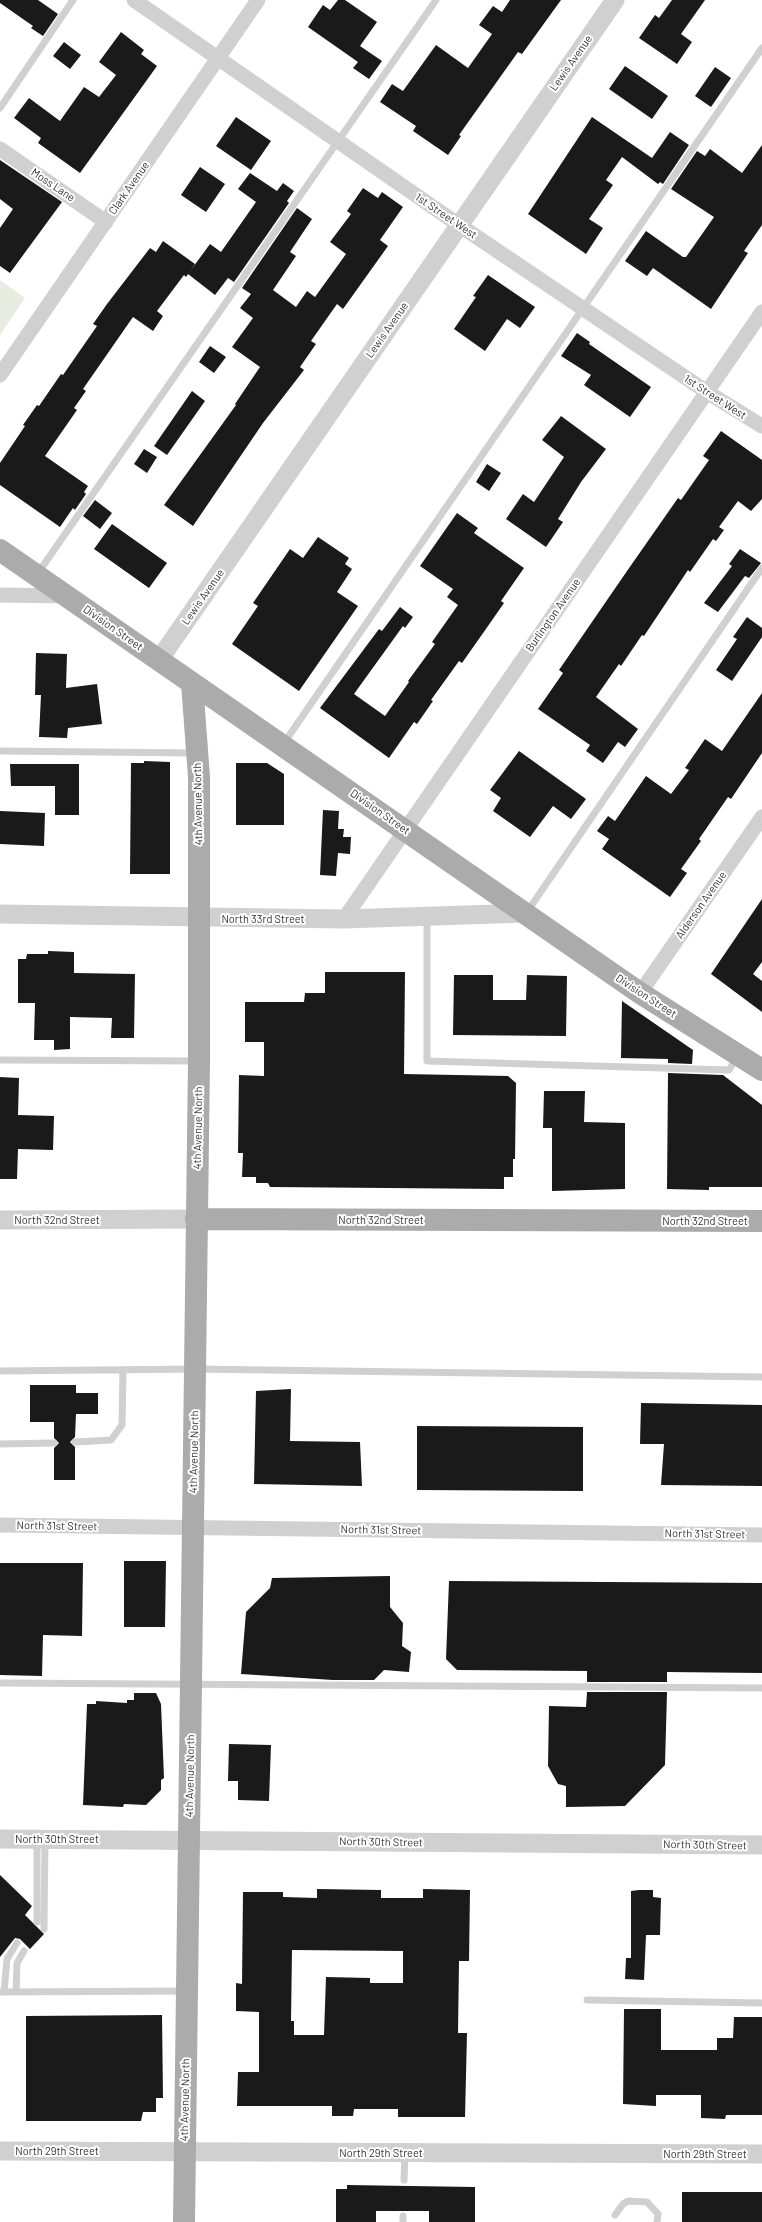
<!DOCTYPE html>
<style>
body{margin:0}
canvas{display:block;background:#fff}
</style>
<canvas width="762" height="2222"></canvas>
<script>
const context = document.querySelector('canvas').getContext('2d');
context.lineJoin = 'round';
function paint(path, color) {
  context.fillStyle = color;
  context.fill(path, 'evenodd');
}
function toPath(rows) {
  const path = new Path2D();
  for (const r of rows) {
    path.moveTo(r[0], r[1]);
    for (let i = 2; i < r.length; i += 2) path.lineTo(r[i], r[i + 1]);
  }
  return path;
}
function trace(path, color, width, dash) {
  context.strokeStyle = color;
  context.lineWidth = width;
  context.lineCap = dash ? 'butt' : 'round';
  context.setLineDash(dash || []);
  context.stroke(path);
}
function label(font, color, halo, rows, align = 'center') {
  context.font = font + ' Barlow,sans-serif';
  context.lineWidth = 4;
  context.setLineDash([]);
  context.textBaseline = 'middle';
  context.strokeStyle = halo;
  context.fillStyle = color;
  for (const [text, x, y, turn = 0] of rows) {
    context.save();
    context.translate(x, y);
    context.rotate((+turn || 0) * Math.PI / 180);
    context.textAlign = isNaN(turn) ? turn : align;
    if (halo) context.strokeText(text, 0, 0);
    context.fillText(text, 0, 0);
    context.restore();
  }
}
paint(toPath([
 [0,280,25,298,0,335]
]), '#e6ecdf');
paint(toPath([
 [0,0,38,0,58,14,43,36,31,28,33,26,0,3],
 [338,0,345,0,377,22,360,46,382,61,369,79,353,68,358,62,308,27,323,5,330,10],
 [510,0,561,0,522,54,518,52,459,135,461,136,448,155,413,131,416,126,380,102,392,84,403,91,436,45,468,68,492,34,479,25,493,6,502,12],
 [672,0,705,0,681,34,692,42,677,64,639,38,655,15,659,18],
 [121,32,144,50,141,54,157,66,80,173,38,143,41,138,14,118,29,98,60,121,84,87,99,97,116,75,99,62],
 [64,42,81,55,70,69,53,56],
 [625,66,668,96,652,119,609,89],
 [715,67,731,78,711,107,695,96],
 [236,117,271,141,251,170,216,146],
 [592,117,652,158,670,132,689,145,663,184,660,182,658,184,622,157,606,180,613,185,589,219,603,228,586,254,528,214],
 [762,145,762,225,744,251,748,253,711,309,653,268,647,276,625,261,646,231,683,257,686,257,714,217,671,189,697,151,705,156,710,149,742,173],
 [0,160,62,202,10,273,0,266,0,228,13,209,0,199],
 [200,167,225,184,206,212,181,195],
 [250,173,277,191,283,183,294,191,287,201,289,203,234,282,228,278,215,295,188,274,210,244,221,252,256,202,238,189],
 [363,188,378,198,382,192,403,207,380,240,388,246,343,309,337,304,311,341,316,344,300,367,304,370,263,423,193,526,164,505,236,405,235,404,260,367,232,347,253,318,240,308,251,294,242,288,297,208,312,219,290,252,296,256,273,290,296,307,307,291,315,297,346,254,330,242,351,214,347,211],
 [163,241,195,264,186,277,184,275,157,311,163,316,153,331,133,317,83,389,86,391,74,408,77,410,45,456,88,486,84,492,86,494,75,510,73,508,60,527,0,485,0,463,25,426,23,425,37,405,39,406,61,374,63,375,97,326,93,324,107,304,150,248,156,252],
 [488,275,535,307,520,328,507,319,485,351,454,329,476,297,473,296],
 [577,333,590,342,589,344,651,387,630,417,584,385,591,375,561,356],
 [210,346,226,357,214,373,199,362],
 [192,391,205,401,167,455,154,446],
 [561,416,606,449,581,482,558,519,563,522,546,547,506,519,523,494,534,502,564,457,542,440],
 [721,431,762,460,762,499,751,511,738,501,719,527,724,530,716,541,713,539,690,572,688,570,644,636,642,635,621,666,619,664,596,697,638,729,625,747,618,742,603,763,586,751,590,745,538,709,563,673,559,670,627,571,678,498,681,500,709,460,703,456],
 [144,449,157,457,147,473,134,464],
 [487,464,501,473,489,491,476,482],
 [95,500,112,513,100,529,83,516],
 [457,513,478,528,474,533,524,568,501,601,504,603,488,626,462,663,459,661,431,700,433,701,417,724,414,722,389,758,320,708,379,629,382,631,400,607,413,617,405,628,403,626,354,694,385,716,409,682,408,681,435,644,432,642,458,605,447,597,453,589,420,566],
 [112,524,167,563,149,588,94,549],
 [318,537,349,558,345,564,352,569,337,592,358,606,299,691,232,644,258,606,253,603,290,549,303,558],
 [740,549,761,563,749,578,745,576,718,612,704,603,732,566,729,564],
 [747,617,762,628,762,637,732,681,716,670,737,639,733,637],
 [36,653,67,654,66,688,97,684,102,724,68,728,67,738,39,737,41,695,35,695],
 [762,693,762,753,731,799,728,797,699,839,701,841,681,869,687,873,670,897,602,849,609,839,597,831,608,816,615,821,646,776,671,794,689,770,685,768,705,739,722,751],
 [519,751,586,799,571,819,553,806,530,837,493,811,501,798,490,790],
 [144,761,170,762,170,874,130,874,131,763,144,763],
 [236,763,267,763,284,774,284,825,236,825],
 [10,764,79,764,79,815,55,815,55,786,11,786],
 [323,810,339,811,338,829,344,829,343,837,351,837,350,854,338,853,336,876,320,875],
 [0,811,45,813,44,846,0,844],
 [762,899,762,962,753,974,762,981,762,1012,711,974],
 [48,951,74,952,74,973,135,974,134,1038,111,1038,112,1018,70,1017,70,1049,54,1050,54,1040,34,1040,35,1003,18,1003,18,959,26,959,27,954,48,954],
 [325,972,405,972,404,1074,508,1076,516,1083,515,1159,513,1159,513,1177,504,1177,504,1189,270,1187,268,1183,256,1183,256,1177,242,1177,243,1153,238,1153,239,1075,264,1076,264,1042,245,1042,245,1002,304,1002,305,993,325,993],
 [454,975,493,975,493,1000,526,1000,527,975,567,976,566,1036,453,1035],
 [622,1001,693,1050,692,1064,668,1063,668,1059,621,1058],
 [668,1073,723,1075,762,1105,762,1187,709,1187,709,1190,667,1189],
 [0,1077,19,1078,18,1115,54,1116,53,1150,18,1149,17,1179,0,1179],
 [544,1091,585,1091,584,1122,625,1123,625,1189,552,1191,552,1128,543,1128],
 [30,1385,76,1385,76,1393,98,1393,98,1414,76,1414,75,1437,70,1442,75,1447,75,1480,54,1480,54,1448,59,1443,54,1438,54,1422,30,1422],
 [291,1389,290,1441,360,1442,362,1486,254,1484,256,1391],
 [641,1403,762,1405,762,1486,661,1485,664,1444,640,1444],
 [417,1426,583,1427,583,1491,417,1490],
 [124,1561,166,1561,165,1627,124,1627],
 [0,1563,83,1563,82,1636,43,1635,42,1676,0,1675],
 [390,1576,390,1607,403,1623,402,1646,411,1652,409,1672,384,1670,374,1680,333,1680,241,1674,246,1612,270,1588,272,1578],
 [449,1581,762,1583,762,1673,667,1672,667,1682,587,1682,587,1671,457,1670,446,1659],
 [587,1692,667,1692,665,1765,625,1806,566,1807,566,1786,558,1784,548,1766,549,1706,586,1707],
 [134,1693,156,1693,161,1704,164,1778,161,1780,161,1790,146,1805,124,1804,123,1807,83,1805,87,1704,96,1704,96,1701,127,1703,127,1700,134,1700],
 [229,1744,271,1745,269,1801,238,1800,238,1781,228,1781],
 [0,1875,32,1906,25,1915,44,1934,30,1949,20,1939,15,1938,0,1957],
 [317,1889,381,1890,381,1898,423,1898,423,1889,470,1890,469,1961,459,1961,458,2033,467,2033,465,2117,398,2117,398,2109,354,2109,353,2116,332,2116,332,2106,237,2106,238,2072,259,2072,259,2012,236,2011,236,1983,242,1984,243,1892,283,1892,283,1897,317,1898],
 [292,1950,403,1951,403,1983,370,1983,370,1978,326,1977,324,2035,294,2035,294,2021,291,2021],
 [639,1890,653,1890,653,1897,661,1898,660,1935,646,1935,644,1980,625,1979,626,1958,631,1958,631,1891],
 [624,2009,661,2009,661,2050,717,2050,717,2038,733,2038,734,2017,762,2017,762,2115,726,2115,725,2119,701,2118,701,2095,656,2095,656,2106,623,2104],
 [162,2015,163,2098,156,2098,156,2112,143,2112,141,2121,26,2121,26,2016],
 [347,2185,475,2187,475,2222,429,2222,429,2211,376,2211,376,2222,336,2222,336,2189,347,2189],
 [682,2192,762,2192,762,2222,682,2222]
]), '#1a1a1a');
trace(toPath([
 [0,108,73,0],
 [38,573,436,0],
 [284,743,762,48],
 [0,751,195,753],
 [527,912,762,568],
 [427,917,427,1061,729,1070,737,1057],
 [0,1060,198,1061],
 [0,1371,196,1369,762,1377],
 [75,1442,111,1440,122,1425,123,1370],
 [0,1444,54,1443],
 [0,1683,762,1688],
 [37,1922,37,1840],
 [44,1929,45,1839],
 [0,1992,185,1991],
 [4,1992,7,1959,17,1943],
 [16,1992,17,1963,24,1951],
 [587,2000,762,2003],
 [404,2180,405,2153],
 [615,2215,623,2204,628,2201,647,2202,658,2214,657,2222],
 [403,2222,403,2216]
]), '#d0d0d0', 7);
trace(toPath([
 [134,0,459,225,707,392,762,426],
 [0,149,106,222],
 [0,375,258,0],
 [0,595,66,596],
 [344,919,762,312],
 [640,993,762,817],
 [0,1525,762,1535]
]), '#d0d0d0', 15);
trace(toPath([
 [159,660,615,0],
 [0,914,344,919,526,913],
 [0,1220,196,1219],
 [0,1839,762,1845],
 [0,2151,762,2154]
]), '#d0d0d0', 19);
trace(toPath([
 [0,550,640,993,762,1070],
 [196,1219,762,1221],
 [184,2222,199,1061,199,777,192,683]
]), '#ababab', 22);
label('11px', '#333', '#fff', [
 ["Lewis Avenue",571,63,-55],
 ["Moss Lane",53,185,34],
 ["Clark Avenue",129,188,-55],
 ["1st Street West",446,216,34],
 ["Lewis Avenue",387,330,-55],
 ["1st Street West",715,397,33],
 ["Lewis Avenue",203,597,-55],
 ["Burlington Avenue",553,615,-55],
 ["Division Street",113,628,35],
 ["4th Avenue North",198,804,-91],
 ["Division Street",380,812,35],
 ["Alderson Avenue",701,905,-55],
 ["North 33rd Street",263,919],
 ["Division Street",646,996,33],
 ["4th Avenue North",198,1128,-89],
 ["North 32nd Street",57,1220],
 ["North 32nd Street",381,1220],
 ["North 32nd Street",705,1221],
 ["4th Avenue North",194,1452,-89],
 ["North 31st Street",57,1526,1],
 ["North 31st Street",381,1530,1],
 ["North 31st Street",705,1534,1],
 ["4th Avenue North",190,1776,-89],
 ["North 30th Street",57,1839],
 ["North 30th Street",381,1842,1],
 ["North 30th Street",705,1845,1],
 ["4th Avenue North",185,2100,-89],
 ["North 29th Street",57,2151],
 ["North 29th Street",381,2153],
 ["North 29th Street",705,2154]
]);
</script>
